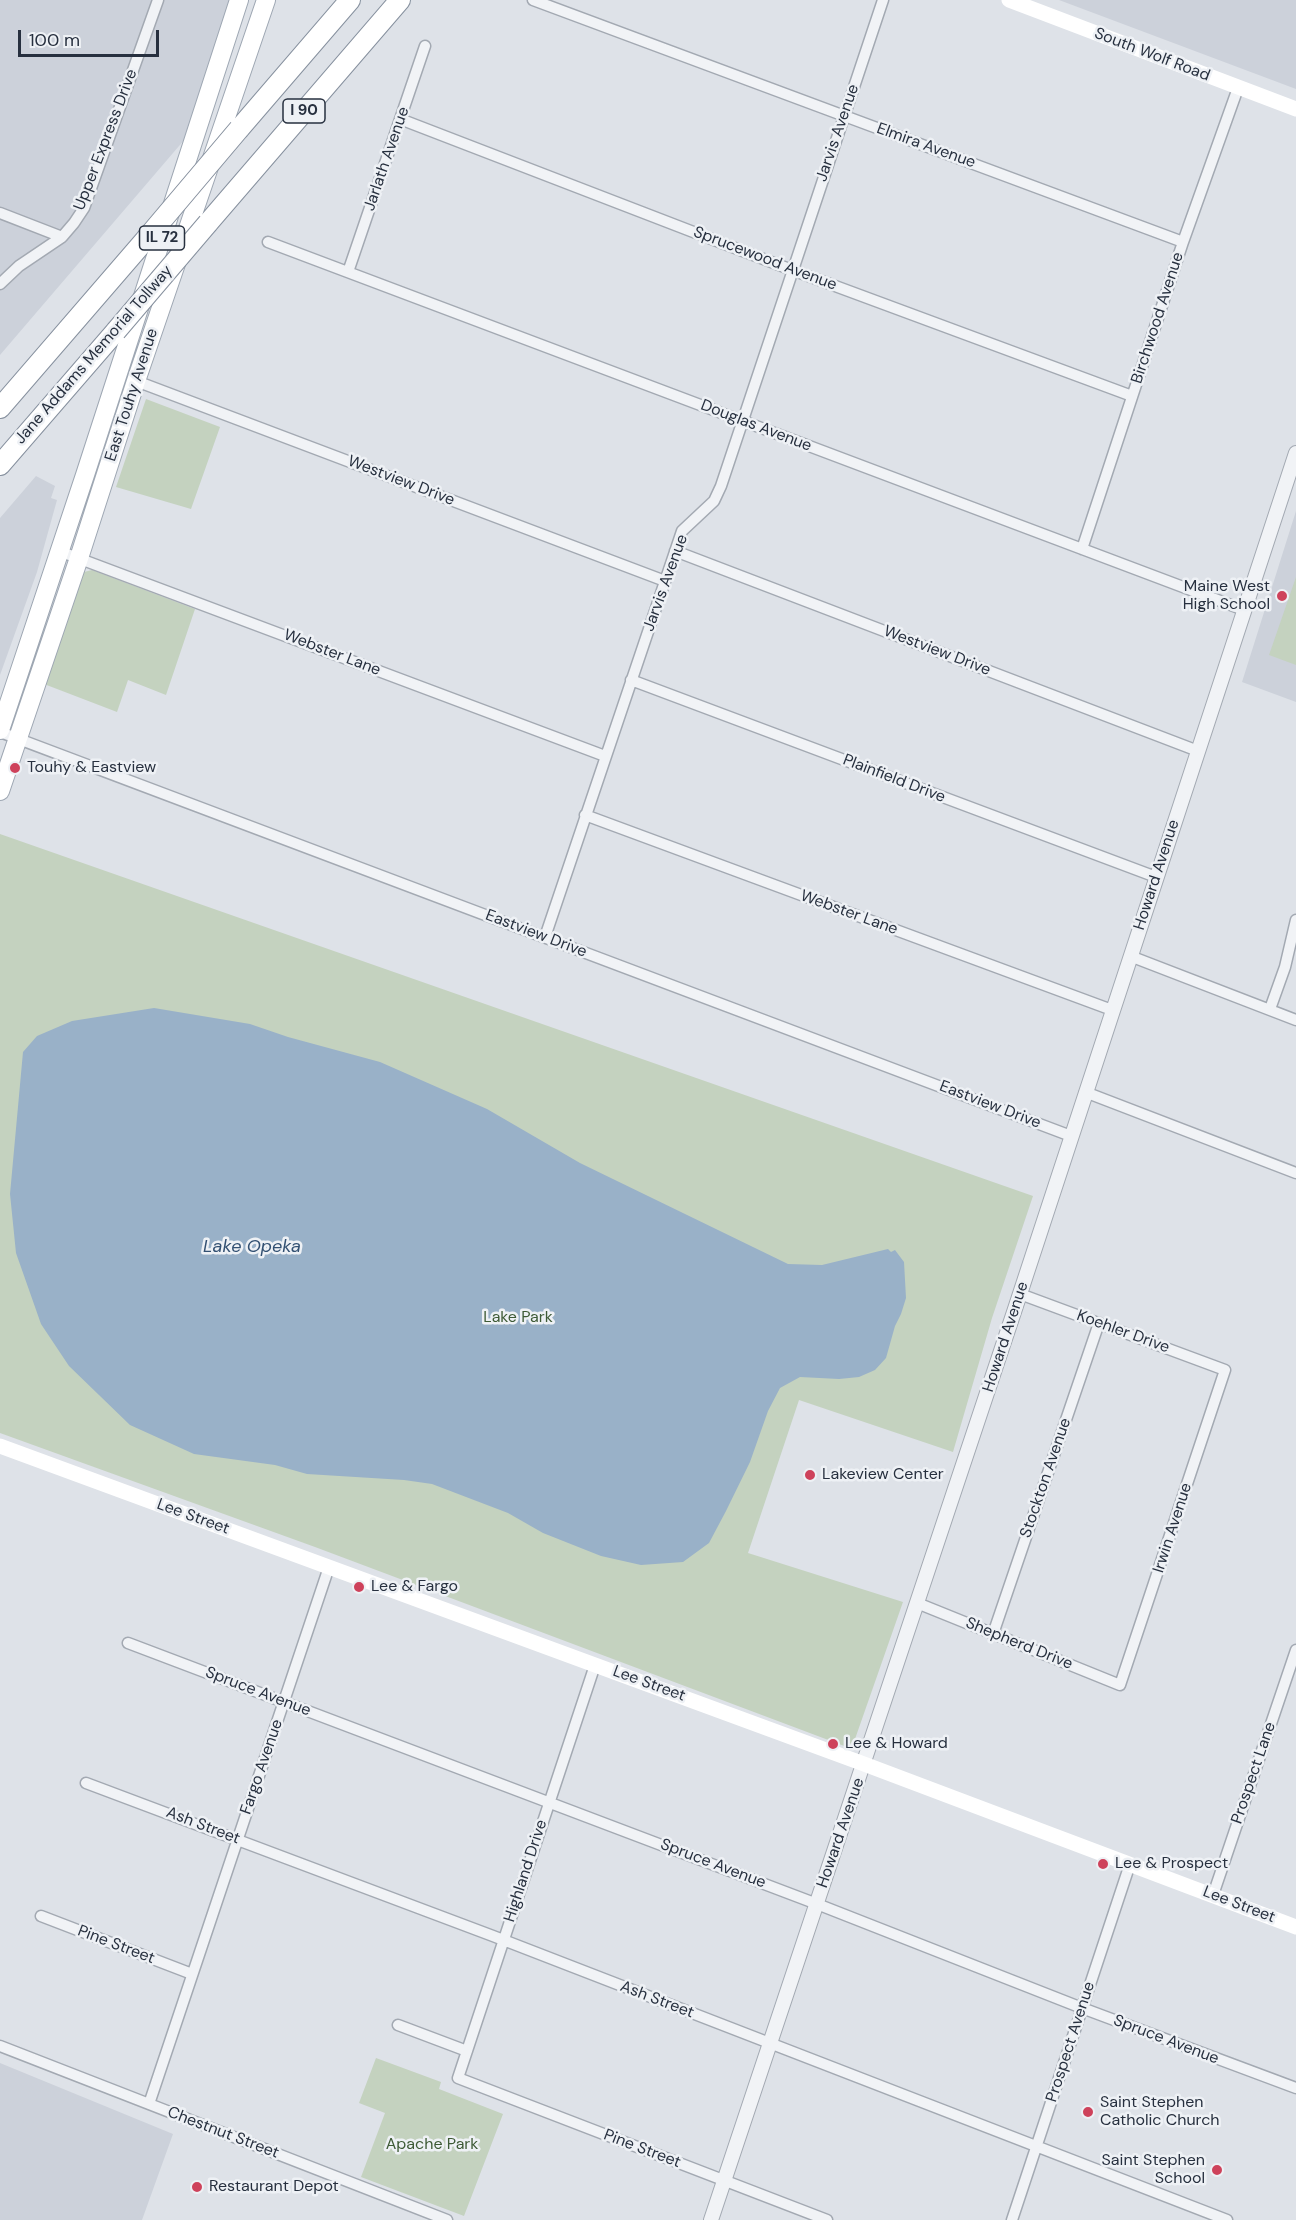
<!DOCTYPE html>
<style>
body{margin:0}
#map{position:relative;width:1296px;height:2220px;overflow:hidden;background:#dee2e8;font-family:"DM Sans",sans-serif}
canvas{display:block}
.scale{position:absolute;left:18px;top:30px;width:141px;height:27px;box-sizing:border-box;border:3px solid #27303f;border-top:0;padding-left:8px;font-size:18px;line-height:21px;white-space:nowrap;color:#27303f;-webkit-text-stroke:4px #eef1f5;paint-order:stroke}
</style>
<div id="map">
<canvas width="1296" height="2220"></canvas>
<div class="scale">100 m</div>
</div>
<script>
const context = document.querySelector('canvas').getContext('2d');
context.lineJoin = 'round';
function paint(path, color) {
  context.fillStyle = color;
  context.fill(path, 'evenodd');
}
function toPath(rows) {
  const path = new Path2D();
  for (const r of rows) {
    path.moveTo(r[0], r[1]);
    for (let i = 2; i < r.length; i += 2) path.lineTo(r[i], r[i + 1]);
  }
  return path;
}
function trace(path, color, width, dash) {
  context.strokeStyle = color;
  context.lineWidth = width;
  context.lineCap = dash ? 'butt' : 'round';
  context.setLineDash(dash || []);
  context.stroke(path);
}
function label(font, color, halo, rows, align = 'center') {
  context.font = font + ' "DM Sans",sans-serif';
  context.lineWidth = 5;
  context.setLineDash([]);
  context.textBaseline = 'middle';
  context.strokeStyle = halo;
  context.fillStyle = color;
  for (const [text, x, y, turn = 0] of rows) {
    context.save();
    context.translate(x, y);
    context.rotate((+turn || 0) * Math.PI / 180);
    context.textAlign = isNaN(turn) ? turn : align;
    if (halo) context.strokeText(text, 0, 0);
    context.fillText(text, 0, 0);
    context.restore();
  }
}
paint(toPath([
 [0,0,230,0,185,139,0,355],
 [1059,0,1296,0,1296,89],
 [36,476,55,486,51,498,57,500,37,572,0,675,0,518],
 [1296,511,1296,702,1242,682],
 [0,2063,173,2134,142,2220,0,2220]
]), '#ccd1da');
paint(toPath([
 [146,399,220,427,191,509,116,487],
 [92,570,195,609,166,695,128,680,117,712,44,684,84,572],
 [1296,577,1296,665,1269,655],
 [0,834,1033,1196,992,1318,953,1452,799,1400,748,1553,903,1602,855,1739,847,1747,315,1547,0,1433],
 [376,2058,441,2082,439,2089,503,2114,464,2216,361,2177,385,2113,359,2103]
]), '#c4d2bf');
paint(toPath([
 [154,1008,250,1024,288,1037,380,1062,487,1109,580,1163,788,1264,822,1265,888,1249,891,1252,895,1250,904,1262,906,1298,901,1314,895,1326,886,1358,875,1370,859,1377,839,1379,800,1377,780,1388,768,1411,750,1462,726,1511,709,1543,683,1562,641,1565,601,1556,543,1533,508,1513,432,1484,404,1480,307,1474,275,1465,194,1454,130,1425,69,1366,41,1324,16,1253,10,1194,23,1052,37,1036,72,1021]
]), '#99b1c8');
const minor = toPath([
 [533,0,1183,242],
 [400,119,792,270,1132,396],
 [0,213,62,237],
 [268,242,1244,610],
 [348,272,425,46],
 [0,284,19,266,62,237,74,223,84,208,158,0],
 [136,381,665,581],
 [1082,549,1183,242,1238,88],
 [59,551,605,756],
 [675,551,1198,751],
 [631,680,1156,877],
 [0,732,1071,1136],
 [585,815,1112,1010],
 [545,937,682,531,714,501,721,486,883,0],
 [1130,956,1296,1020],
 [1270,1009,1285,967,1296,920],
 [1085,1092,1296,1173],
 [917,1603,1120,1685,1225,1370,1020,1294],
 [993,1634,1099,1323],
 [128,1643,817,1904,1082,2008,1296,2088],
 [595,1665,458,2078,827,2220],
 [86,1783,493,1936,1227,2220],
 [1213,1895,1296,1650],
 [41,1916,192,1974],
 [398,2025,467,2051],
 [0,2046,447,2220],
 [149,2104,329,1567],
 [1012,2220,1130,1864]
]);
const tertiary = toPath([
 [711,2220,1015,1309,1296,453]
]);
const primary = toPath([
 [0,730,85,475,239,0],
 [0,791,79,558,136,381,266,0]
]);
const motorway = toPath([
 [239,129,350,0],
 [208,223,400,0],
 [0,408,146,239],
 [0,465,116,331]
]);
trace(minor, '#a3a9b2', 13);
trace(tertiary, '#a3a9b2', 16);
trace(primary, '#9ea7b3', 20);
trace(motorway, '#86909e', 22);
trace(minor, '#f1f3f6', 10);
trace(tertiary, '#f1f3f6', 14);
trace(toPath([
 [1009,0,1296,109],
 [0,1446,864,1764,1296,1927]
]), '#fff', 15);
trace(primary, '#fff', 18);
trace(motorway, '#fff', 20);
const motorwayBridge = toPath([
 [146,239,239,129],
 [116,331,208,223]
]);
trace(motorwayBridge, '#86909e', 22, []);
trace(motorwayBridge, '#fff', 20);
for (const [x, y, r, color] of [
 [1282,596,6,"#ce425b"],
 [15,768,6,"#ce425b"],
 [810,1475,6,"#ce425b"],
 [359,1587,6,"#ce425b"],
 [833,1744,6,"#ce425b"],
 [1103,1864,6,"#ce425b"],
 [1088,2112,6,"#ce425b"],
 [1217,2170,6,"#ce425b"],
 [197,2187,6,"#ce425b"]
]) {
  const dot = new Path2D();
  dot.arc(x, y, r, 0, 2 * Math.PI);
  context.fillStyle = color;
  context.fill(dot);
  trace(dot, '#eef1f5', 2);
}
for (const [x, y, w] of [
 [304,111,42],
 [162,238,45]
]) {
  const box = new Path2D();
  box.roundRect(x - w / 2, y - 12, w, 24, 4.5);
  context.fillStyle = '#eef1f5';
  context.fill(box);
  trace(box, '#27303f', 1.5);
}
label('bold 15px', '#27303f', null, [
 ["I 90",304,111],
 ["IL 72",162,238]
]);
label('16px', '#27303f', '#eef1f5', [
 ["South Wolf Road",1152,55,21],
 ["Jarvis Avenue",838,133,-71],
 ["Upper Express Drive",106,140,-69],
 ["Elmira Avenue",926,146,20],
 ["Jarlath Avenue",387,159,-71],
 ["Sprucewood Avenue",765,259,21],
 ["Birchwood Avenue",1158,318,-72],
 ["Jane Addams Memorial Tollway",94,355,-49],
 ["East Touhy Avenue",132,395,-72],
 ["Douglas Avenue",756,426,21],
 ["Westview Drive",401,481,21],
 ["Jarvis Avenue",666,583,-70],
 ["Westview Drive",937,651,21],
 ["Webster Lane",332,653,21],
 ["Plainfield Drive",894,779,21],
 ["Howard Avenue",1157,875,-72],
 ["Webster Lane",849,913,20],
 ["Eastview Drive",536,934,21],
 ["Eastview Drive",990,1105,21],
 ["Koehler Drive",1123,1332,20],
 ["Howard Avenue",1006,1337,-72],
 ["Stockton Avenue",1046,1478,-71],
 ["Lee Street",193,1517,20],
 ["Irwin Avenue",1173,1528,-72],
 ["Shepherd Drive",1019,1644,22],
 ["Lee Street",649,1684,20],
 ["Spruce Avenue",258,1692,21],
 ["Fargo Avenue",262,1767,-71],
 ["Prospect Lane",1254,1773,-71],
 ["Ash Street",203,1826,21],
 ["Howard Avenue",841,1833,-71],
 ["Spruce Avenue",713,1864,21],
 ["Highland Drive",526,1871,-72],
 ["Lee Street",1239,1905,21],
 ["Pine Street",116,1945,21],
 ["Ash Street",657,2000,21],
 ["Spruce Avenue",1166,2040,21],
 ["Prospect Avenue",1071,2042,-72],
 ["Chestnut Street",223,2133,21],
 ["Pine Street",642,2149,21]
]);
label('16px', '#27303f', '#eef1f5', [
 ["Maine West",1270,587,"right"],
 ["High School",1270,605,"right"],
 ["Touhy & Eastview",27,768],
 ["Lakeview Center",822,1475],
 ["Lee & Fargo",371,1587],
 ["Lee & Howard",845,1744],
 ["Lee & Prospect",1115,1864],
 ["Saint Stephen",1100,2103],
 ["Catholic Church",1100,2121],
 ["Saint Stephen",1205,2161,"right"],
 ["School",1205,2179,"right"],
 ["Restaurant Depot",209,2187]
], 'left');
label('16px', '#3d5a35', '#eef1f5', [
 ["Lake Park",518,1318],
 ["Apache Park",432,2145]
]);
label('italic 18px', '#325072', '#eef1f5', [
 ["Lake Opeka",252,1247]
]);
</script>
